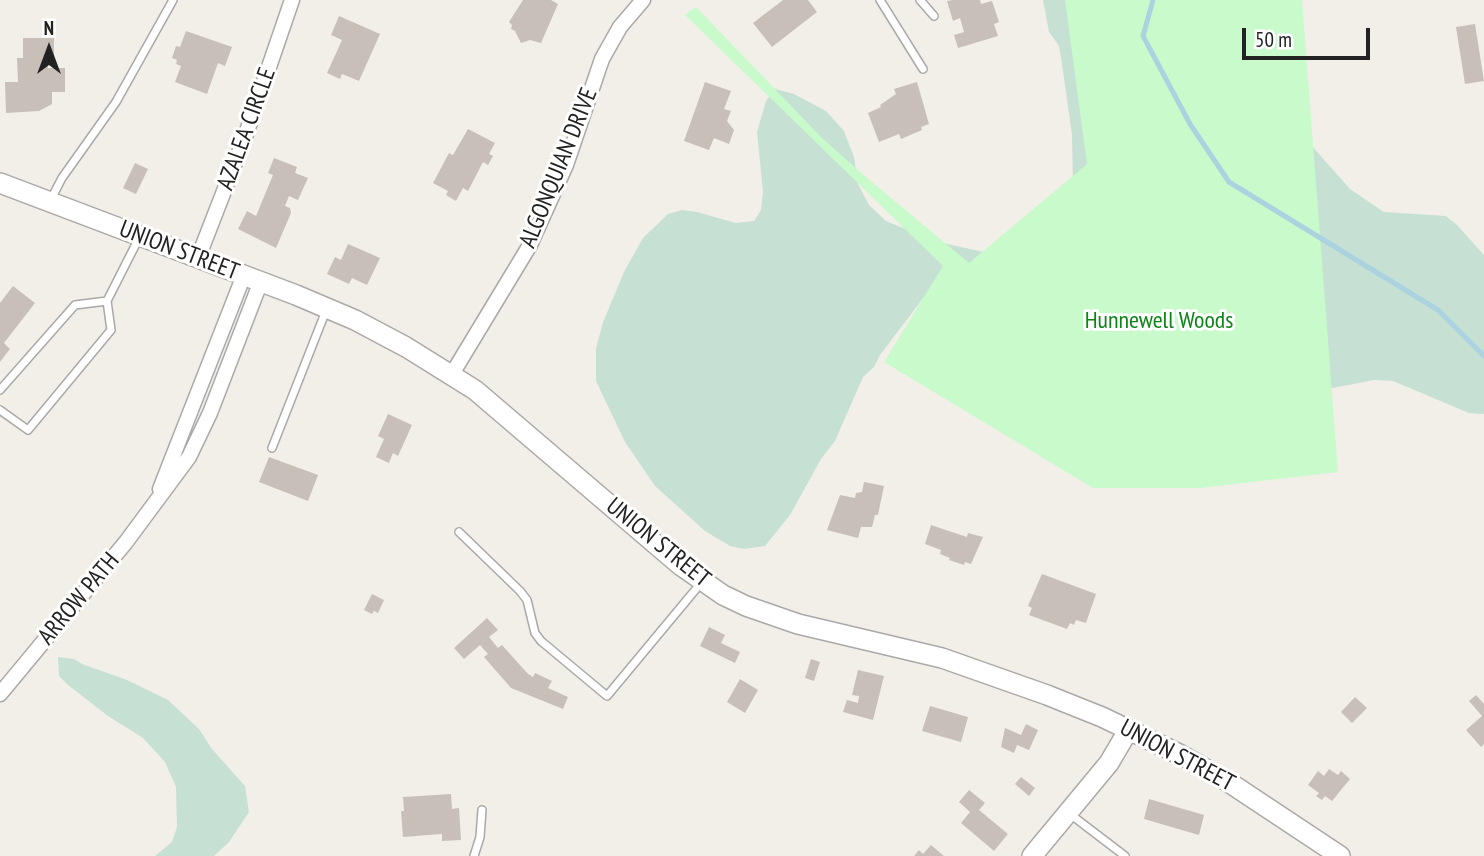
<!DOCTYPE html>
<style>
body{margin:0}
#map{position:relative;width:1484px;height:856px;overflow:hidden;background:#f2efe9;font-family:"PT Sans Narrow",sans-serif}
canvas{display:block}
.north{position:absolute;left:14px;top:14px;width:70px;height:70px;-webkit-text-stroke:5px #fff;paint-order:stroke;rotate:0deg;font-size:19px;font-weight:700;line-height:28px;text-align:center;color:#222}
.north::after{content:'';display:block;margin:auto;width:24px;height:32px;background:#222;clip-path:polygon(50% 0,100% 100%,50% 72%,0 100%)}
.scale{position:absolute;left:1242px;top:28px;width:128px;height:32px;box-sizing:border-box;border:4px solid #222;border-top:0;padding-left:9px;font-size:21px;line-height:24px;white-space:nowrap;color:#222;-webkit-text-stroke:5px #fff;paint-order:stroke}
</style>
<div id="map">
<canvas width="1484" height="856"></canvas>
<div class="north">N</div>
<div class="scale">50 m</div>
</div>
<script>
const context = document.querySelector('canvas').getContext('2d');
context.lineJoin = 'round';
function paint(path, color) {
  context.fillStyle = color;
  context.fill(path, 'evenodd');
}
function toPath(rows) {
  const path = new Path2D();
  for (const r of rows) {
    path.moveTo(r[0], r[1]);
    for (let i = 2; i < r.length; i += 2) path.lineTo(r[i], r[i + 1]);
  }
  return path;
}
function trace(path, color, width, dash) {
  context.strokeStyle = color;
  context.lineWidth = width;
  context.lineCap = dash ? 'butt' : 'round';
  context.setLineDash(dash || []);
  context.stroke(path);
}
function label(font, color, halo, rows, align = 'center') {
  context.font = font + ' "PT Sans Narrow",sans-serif';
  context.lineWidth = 6;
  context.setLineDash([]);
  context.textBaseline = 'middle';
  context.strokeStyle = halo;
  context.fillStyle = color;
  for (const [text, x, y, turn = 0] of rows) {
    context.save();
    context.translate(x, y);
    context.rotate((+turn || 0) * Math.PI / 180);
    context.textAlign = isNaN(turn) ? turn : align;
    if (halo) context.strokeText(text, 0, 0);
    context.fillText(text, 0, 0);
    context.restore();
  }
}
paint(toPath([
 [1043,0,1284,0,1303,136,1350,189,1384,212,1446,216,1457,225,1484,255,1484,414,1469,413,1393,381,1374,380,1317,391,924,297,880,355,874,367,863,377,835,441,821,459,790,515,765,546,744,549,730,546,705,531,655,486,625,442,596,381,596,349,603,322,625,270,643,238,668,214,682,210,697,212,736,223,754,221,761,210,763,192,757,132,766,101,775,89,794,94,826,111,844,131,854,157,858,184,869,205,886,221,934,241,988,253,1073,186,1072,135,1062,64,1059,46,1049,32],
 [58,657,74,659,82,664,127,680,168,700,199,729,212,749,245,786,249,812,229,842,214,856,155,856,172,842,177,827,176,787,165,762,143,738,108,716,68,685,59,676]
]), '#c6e0d4');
paint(toPath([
 [1065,0,1302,0,1338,472,1201,488,1093,488,884,362,943,266,685,15,696,7,821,137,866,177,969,263,1087,164]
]), '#c8facc');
trace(toPath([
 [1153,0,1143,36,1190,124,1229,182,1438,310,1484,356]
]), '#aad3df', 5);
paint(toPath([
 [523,0,551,0,558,4,541,43,530,40,521,43,515,31,511,29,512,25,509,22],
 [783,0,808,0,817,12,772,47,753,23],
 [953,0,980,0,981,4,992,1,999,22,994,24,998,36,958,48,954,35,964,32,960,18,953,21,947,1],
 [339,16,380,34,359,81,342,74,340,79,327,73,342,40,331,35],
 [1475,24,1484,81,1465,84,1456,27],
 [186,31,232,47,225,66,218,63,207,94,175,82,181,66,176,64,177,60,172,58,176,46,180,47],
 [23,38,54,38,54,59,48,59,48,68,65,68,65,92,52,92,52,104,39,111,6,113,5,82,18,82,17,58,23,58],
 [705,82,731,91,724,109,731,111,727,121,734,130,729,144,714,138,709,150,684,141],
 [917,82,929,124,921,127,922,130,901,139,899,134,879,142,868,113,881,107,880,105,896,94,894,89],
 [468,129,495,143,489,154,493,156,488,165,483,162,468,191,463,188,456,201,446,195,448,191,433,183,449,153,453,155],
 [274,158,297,167,295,173,308,178,298,200,289,196,285,206,290,208,291,213,276,248,238,229,247,211,256,216,273,175,268,173],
 [135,163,148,169,136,194,123,188],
 [348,244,380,258,367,285,352,278,349,284,327,274,335,257,341,260],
 [13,286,35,303,4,343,10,349,0,362,0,303],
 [388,414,412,425,398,456,393,453,389,463,376,457,384,439,378,436],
 [269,457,318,475,308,501,259,482],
 [864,482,884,486,878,515,875,515,872,527,861,527,858,538,827,530,840,495,855,498,856,493,862,492],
 [931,525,967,537,968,533,983,537,971,564,965,562,964,565,949,560,950,558,940,554,941,550,925,544],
 [1042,574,1096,594,1086,623,1076,620,1074,625,1070,623,1067,629,1029,615,1032,608,1028,606],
 [372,594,384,600,378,613,374,611,372,614,364,610],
 [487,618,498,630,489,637,498,648,502,645,528,674,533,677,535,673,552,681,548,688,568,697,563,709,511,688,484,657,488,654,480,645,464,659,454,648],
 [709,627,725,635,721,643,740,652,735,663,700,646],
 [811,659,820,662,814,681,805,678],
 [858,670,884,676,873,720,843,712,847,700,858,703,859,696,852,695],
 [740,679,758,690,745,713,727,702],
 [1476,695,1484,704,1484,744,1481,747,1466,730,1482,716,1469,701],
 [1355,697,1367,708,1352,723,1341,712],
 [930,706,968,717,961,742,922,731],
 [1026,724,1038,730,1029,750,1017,745,1014,753,1001,747,1005,728,1021,735],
 [1329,769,1338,775,1341,771,1350,779,1332,801,1325,796,1322,800,1316,796,1319,793,1308,785,1318,771,1324,776],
 [1021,777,1035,788,1029,796,1015,784],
 [969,790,985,803,979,810,1008,834,994,851,961,823,970,812,959,802],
 [451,794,452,809,459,808,461,840,442,841,442,834,403,837,401,811,404,811,403,797],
 [1149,799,1204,815,1199,835,1144,819],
 [931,845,944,856,914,856,919,850,923,854]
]), '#c7bfb8');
const service = toPath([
 [880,0,923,69],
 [920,0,934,16],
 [50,201,62,178,116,102,173,0],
 [0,390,75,305,107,301],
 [0,410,28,430,111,330,107,301,140,236],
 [272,448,327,308],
 [459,532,520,591,527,600,535,633,541,641,607,696,701,583],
 [1070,814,1125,856],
 [474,856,480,837,482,810]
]);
const minor = toPath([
 [198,258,245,137,292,0],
 [452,374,530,245,566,165,602,59,620,27,643,0],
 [160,489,244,275],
 [0,694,126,542,189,457,210,413,261,281]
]);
const tertiary = toPath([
 [0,183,296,295,355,320,406,347,475,390,680,565,723,595,746,606,798,624,942,658,1047,695,1102,717,1181,755,1230,783,1340,856],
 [1032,856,1109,763,1129,729]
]);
trace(service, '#a9a9a9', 10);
trace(minor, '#a9a9a9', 17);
trace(tertiary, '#a9a9a9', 22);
trace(service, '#fff', 7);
trace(minor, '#fff', 14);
trace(tertiary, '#fff', 19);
label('24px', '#222', '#fff', [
 ["AZALEA CIRCLE",247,129,-70],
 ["ALGONQUIAN DRIVE",559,168,-68],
 ["UNION STREET",179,251,21],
 ["UNION STREET",658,543,39],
 ["ARROW PATH",79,599,-50],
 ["UNION STREET",1177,756,28]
]);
label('24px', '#0c8416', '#fff', [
 ["Hunnewell Woods",1159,321]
]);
</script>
